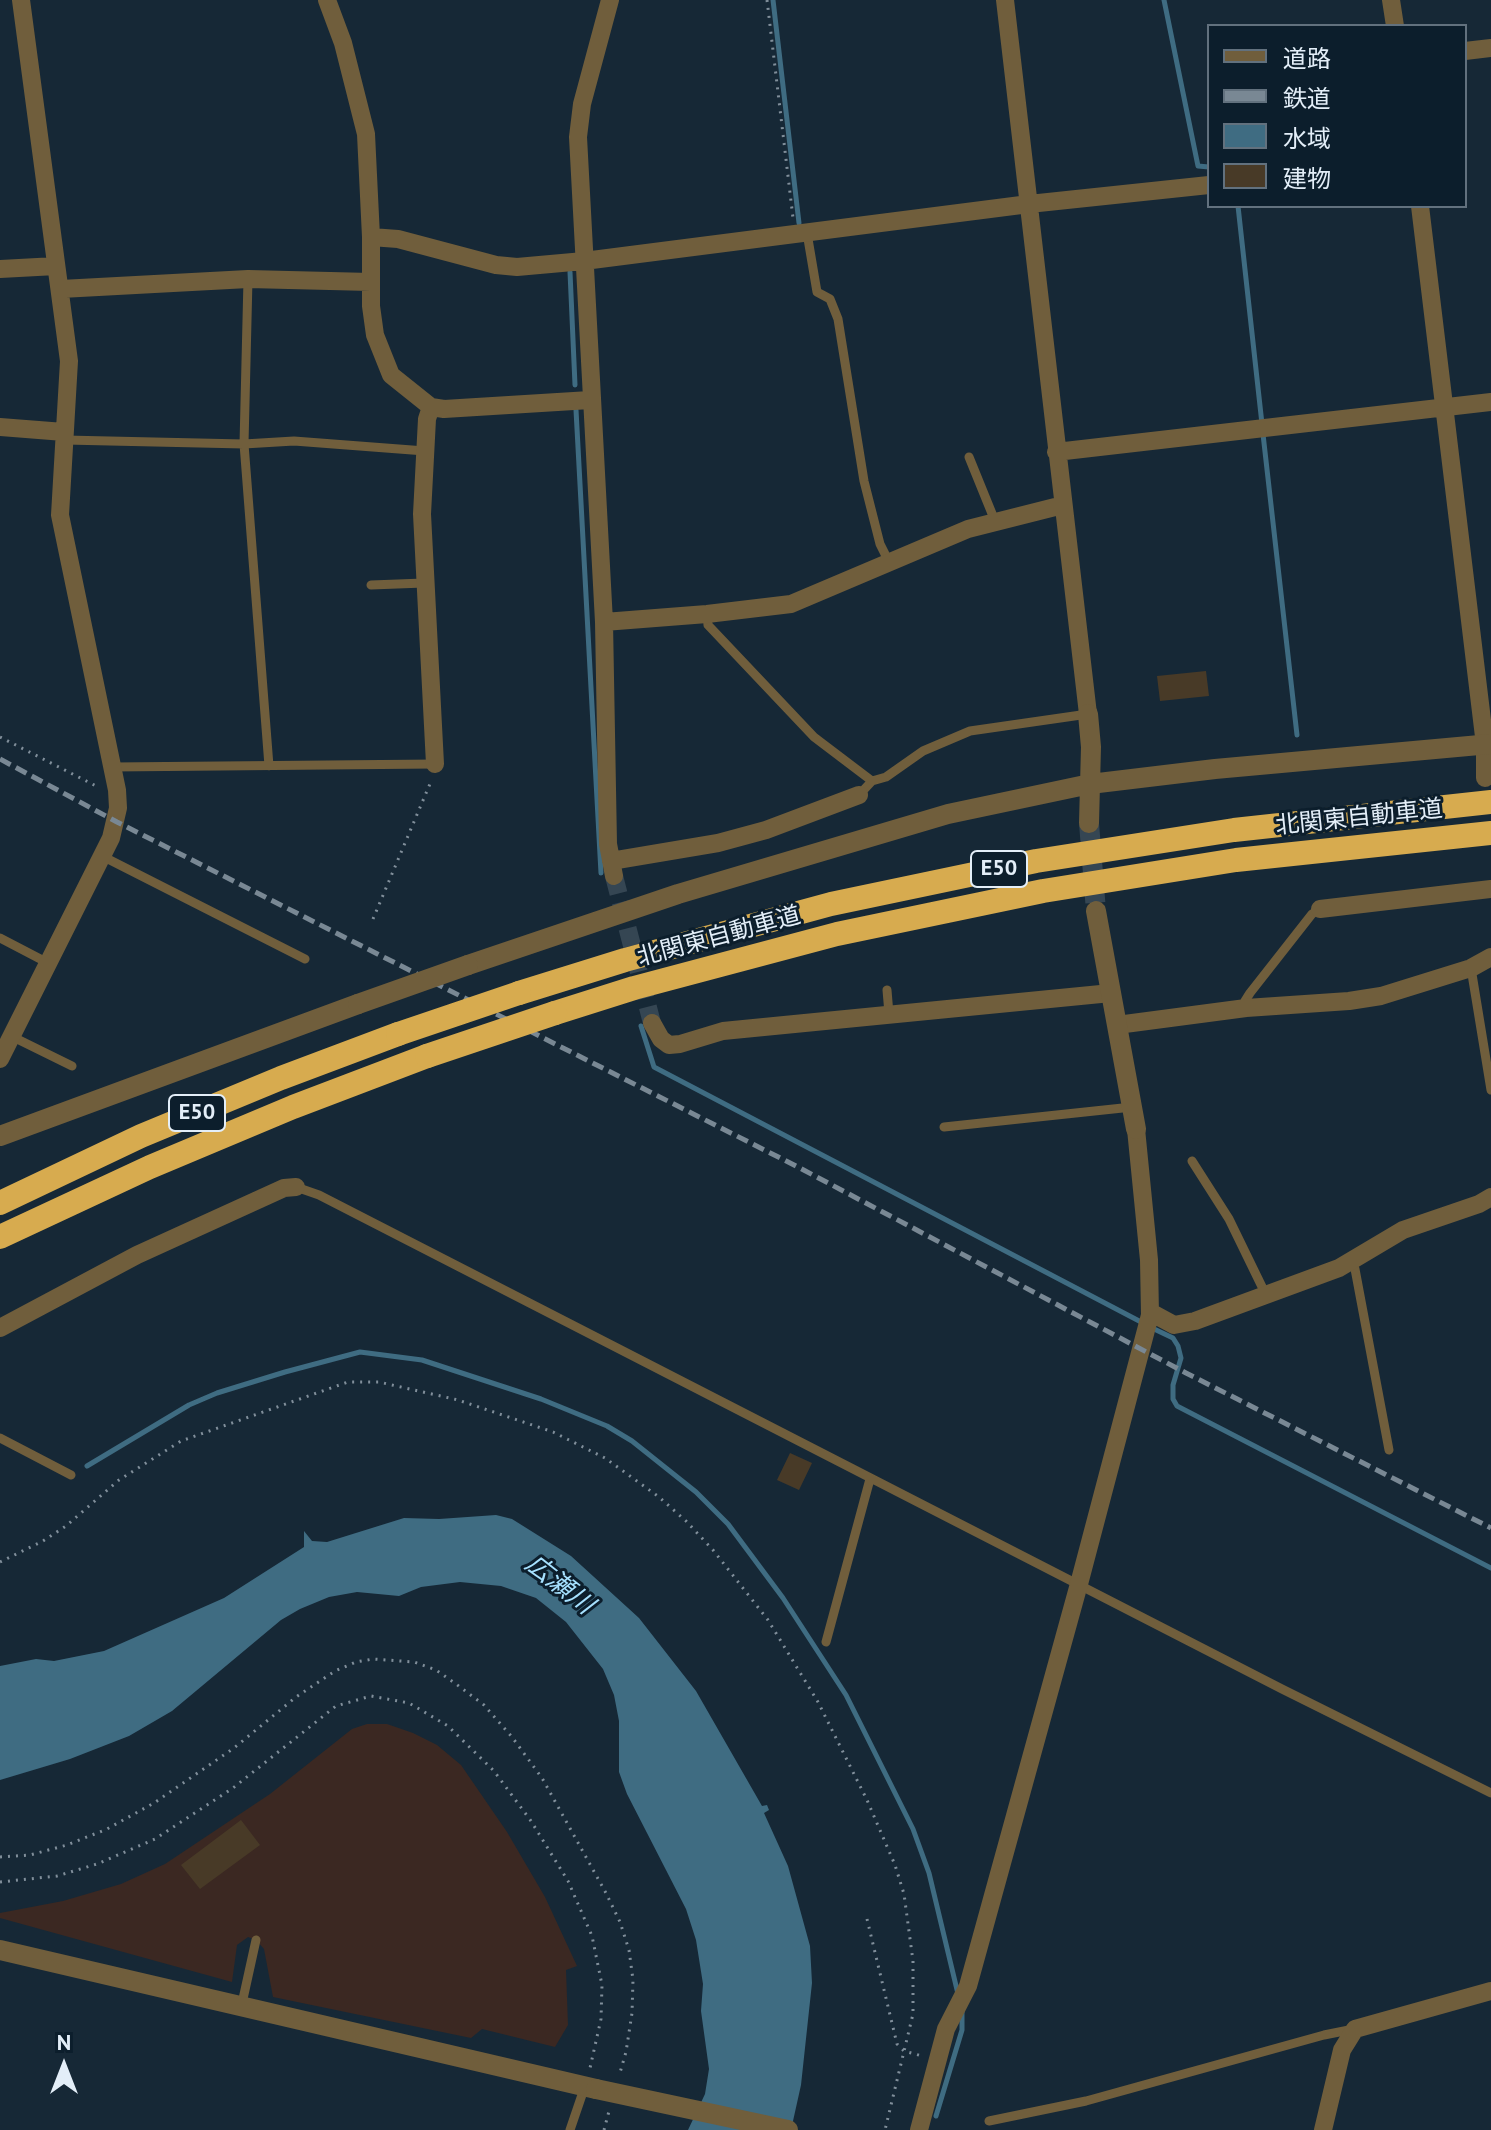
<!DOCTYPE html>
<meta charset="utf-8">
<style>
body{margin:0}
#map{position:relative;width:1491px;height:2130px;overflow:hidden;background:#162836;font-family:"PT Sans","Noto Sans JP",sans-serif}
canvas{display:block}
.legend{position:absolute;left:1207px;top:24px;width:260px;height:184px;box-sizing:border-box;background:#0c1e2c;border:2px solid #62717e;margin:0;padding:10px 14px;list-style:none;font-size:24px;color:#e3eef8}
.legend li{display:flex;align-items:center;gap:16px;height:40px}
.legend b{width:40px;border:2px solid #62717e}
.north{position:absolute;left:24px;top:2026px;width:80px;height:80px;-webkit-text-stroke:6px #0c1e2c;paint-order:stroke;rotate:0deg;font-size:22px;font-weight:700;line-height:32px;text-align:center;color:#e3eef8}
.north::after{content:'';display:block;margin:auto;width:28px;height:36px;background:#e3eef8;clip-path:polygon(50% 0,100% 100%,50% 72%,0 100%)}
</style>
<div id="map">
<canvas width="1491" height="2130"></canvas>
<ul class="legend">
<li><b style="height:10px;background:#705e3c"></b>道路</li>
<li><b style="height:10px;background:#798894"></b>鉄道</li>
<li><b style="height:22px;background:#3f6c82"></b>水域</li>
<li><b style="height:22px;background:#483a27"></b>建物</li>
</ul>
<div class="north">N</div>
</div>
<script>
const context = document.querySelector('canvas').getContext('2d');
context.lineJoin = 'round';
function paint(path, color) {
  context.fillStyle = color;
  context.fill(path, 'evenodd');
}
function toPath(rows) {
  const path = new Path2D();
  for (const r of rows) {
    path.moveTo(r[0], r[1]);
    for (let i = 2; i < r.length; i += 2) path.lineTo(r[i], r[i + 1]);
  }
  return path;
}
function trace(path, color, width, dash) {
  context.strokeStyle = color;
  context.lineWidth = width;
  context.lineCap = dash ? 'butt' : 'round';
  context.setLineDash(dash || []);
  context.stroke(path);
}
function label(font, color, halo, rows, align = 'center') {
  context.font = font + ' "PT Sans","Noto Sans JP",sans-serif';
  context.lineWidth = 6;
  context.setLineDash([]);
  context.textBaseline = 'middle';
  context.strokeStyle = halo;
  context.fillStyle = color;
  for (const [text, x, y, turn = 0] of rows) {
    context.save();
    context.translate(x, y);
    context.rotate((+turn || 0) * Math.PI / 180);
    context.textAlign = isNaN(turn) ? turn : align;
    if (halo) context.strokeText(text, 0, 0);
    context.fillText(text, 0, 0);
    context.restore();
  }
}
paint(toPath([
 [367,1724,387,1724,413,1733,437,1745,461,1765,507,1832,545,1897,577,1966,566,1970,568,2025,555,2047,482,2029,471,2038,273,1997,264,1949,256,1940,248,1937,237,1945,232,1982,0,1918,0,1913,63,1901,121,1884,165,1864,270,1794,352,1729]
]), '#3b2822');
paint(toPath([
 [496,1515,512,1519,571,1556,639,1618,696,1691,762,1806,767,1805,769,1810,764,1813,788,1866,810,1946,812,1983,801,2085,791,2130,688,2130,705,2094,709,2069,701,2011,703,1984,696,1940,686,1909,627,1794,619,1772,619,1721,614,1695,603,1669,566,1622,536,1598,501,1586,460,1582,421,1587,399,1596,357,1592,329,1597,300,1609,281,1620,172,1711,129,1736,70,1759,0,1780,0,1666,36,1659,54,1661,104,1651,224,1598,304,1547,304,1531,312,1541,327,1542,404,1518,439,1519]
]), '#3f6c82');
trace(toPath([
 [773,0,799,223],
 [1164,0,1198,166,1209,167],
 [1238,206,1262,424],
 [570,272,575,385],
 [576,410,601,873],
 [1263,434,1297,735],
 [641,1026,654,1067,1143,1323],
 [1152,1328,1173,1338,1178,1346,1181,1358,1173,1385,1173,1399,1177,1406,1491,1568],
 [87,1466,189,1405,217,1393,285,1372,360,1352,422,1360,541,1399,607,1426,632,1441,696,1492,728,1524,783,1598,846,1695,913,1829,929,1873,958,1994],
 [936,2116,962,2030,962,2012]
]), '#3f6c82', 5);
paint(toPath([
 [1206,671,1209,696,1160,701,1157,676],
 [790,1453,812,1463,799,1490,777,1480],
 [241,1820,260,1845,200,1889,181,1865]
]), '#483a27');
trace(toPath([
 [614,876,652,1023]
]), '#354653', 18, [18, 9]);
trace(toPath([
 [1089,823,1096,911]
]), '#354653', 20, [20, 10]);
trace(toPath([
 [767,0,793,218],
 [0,737,98,787],
 [373,919,432,779],
 [0,1562,43,1541,66,1526,119,1480,181,1441,348,1382,379,1382,458,1400,553,1432,605,1458,659,1497,686,1521,713,1550,768,1620,818,1702,867,1800,895,1865,904,1894,913,1961,913,2014,885,2130],
 [0,1857,30,1855,67,1845,107,1829,154,1803,234,1748,296,1697,335,1671,356,1662,373,1659,414,1662,436,1670,456,1684,484,1705,512,1737,542,1778,606,1893,620,1922,629,1950,633,1980,632,2013,626,2052,619,2076],
 [0,1882,57,1876,97,1864,155,1839,233,1788,336,1706,371,1696,409,1703,448,1726,494,1771,531,1821,568,1881,592,1936,602,1985,601,2019,590,2068],
 [867,1919,897,2044,904,2051,922,2056],
 [604,2130,609,2111]
]), '#818f9b', 3, [2, 6]);
trace(toPath([
 [807,233,817,292,830,299,838,319,864,481,880,544,889,562],
 [248,279,244,444,269,766],
 [65,440,244,444,294,441,425,451],
 [969,457,995,521],
 [371,585,424,583],
 [707,614,708,625,814,737,872,781,859,795],
 [112,767,435,764],
 [872,781,886,777,923,751,970,731,1088,714],
 [102,856,305,959],
 [0,938,48,963],
 [1471,968,1491,1090],
 [887,990,889,1014],
 [1246,1008,1245,1001,1250,993,1312,914,1320,909],
 [13,1037,72,1066],
 [944,1127,1132,1107],
 [1192,1161,1229,1219,1266,1295],
 [296,1187,319,1195,1282,1689,1491,1793],
 [1351,1261,1355,1269,1389,1450],
 [0,1438,71,1475],
 [826,1642,870,1479],
 [241,2008,256,1940],
 [989,2121,1086,2101,1324,2035,1354,2029],
 [570,2130,585,2086]
]), '#705e3c', 9);
trace(toPath([
 [327,0,343,43,366,134,371,237,371,306,375,335,391,375,431,407,444,409,590,400],
 [610,0,582,104,578,137,604,622,608,844,614,876],
 [1005,0,1088,714],
 [1391,0,1395,26],
 [1465,51,1491,48],
 [1420,206,1485,745,1485,778],
 [371,237,398,239,496,265,517,267,584,261,1029,204,1209,185],
 [0,269,56,266],
 [61,289,248,279,371,282],
 [431,407,427,419,422,514,435,764],
 [0,427,64,432],
 [1056,452,1491,402],
 [604,622,707,614,791,604,968,529,1063,505],
 [611,861,718,843,766,830,859,795],
 [1320,909,1491,889],
 [652,1023,661,1039,669,1045,680,1044,723,1031,1111,993],
 [1117,1025,1246,1008,1349,1001,1381,996,1471,968,1491,957],
 [0,1059,111,838,118,808,117,790,60,515,69,361,21,0],
 [1150,1312,1174,1325,1195,1321,1339,1268,1403,1230,1479,1204,1491,1197],
 [0,1328,137,1255,284,1188,296,1187],
 [919,2130,946,2029,968,1986,1079,1584,1150,1315,1149,1260,1136,1129],
 [1323,2130,1342,2050,1355,2029,1491,1991]
]), '#705e3c', 18);
trace(toPath([
 [1088,714,1091,747,1089,823],
 [1096,911,1136,1129],
 [468,965,678,894,948,814,1090,784,1215,769,1491,744],
 [0,1136,358,1004],
 [0,1950,596,2089]
]), '#705e3c', 20);
trace(toPath([
 [519,993,625,960,831,904,1036,861,1234,830,1491,802],
 [555,1013,634,988,837,934,1043,891,1236,860,1491,833],
 [0,1203,141,1136,281,1078,398,1034],
 [0,1237,150,1167,293,1107,427,1056]
]), '#d7ab4f', 24);
trace(toPath([
 [0,759,117,822,798,1167,1186,1373,1491,1528]
]), '#798894', 5, [12, 6]);
trace(toPath([
 [358,1004,468,965],
 [596,2089,788,2130]
]), '#705e3c', 20);
trace(toPath([
 [398,1034,519,993],
 [427,1056,555,1013]
]), '#d7ab4f', 24);
for (const [x, y, w] of [
 [999,869,56],
 [197,1113,56]
]) {
  const box = new Path2D();
  box.roundRect(x - w / 2, y - 18, w, 36, 6);
  context.fillStyle = '#0c1e2c';
  context.fill(box);
  trace(box, '#e3eef8', 2);
}
label('bold 22px', '#e3eef8', null, [
 ["E50",999,869],
 ["E50",197,1113]
]);
label('24px', '#e3eef8', '#0c1e2c', [
 ["北関東自動車道",1359,818,-6],
 ["北関東自動車道",719,937,-15]
]);
label('italic 26px', '#a6e1ff', '#0c1e2c', [
 ["広瀬川",559,1585,38]
]);
</script>
